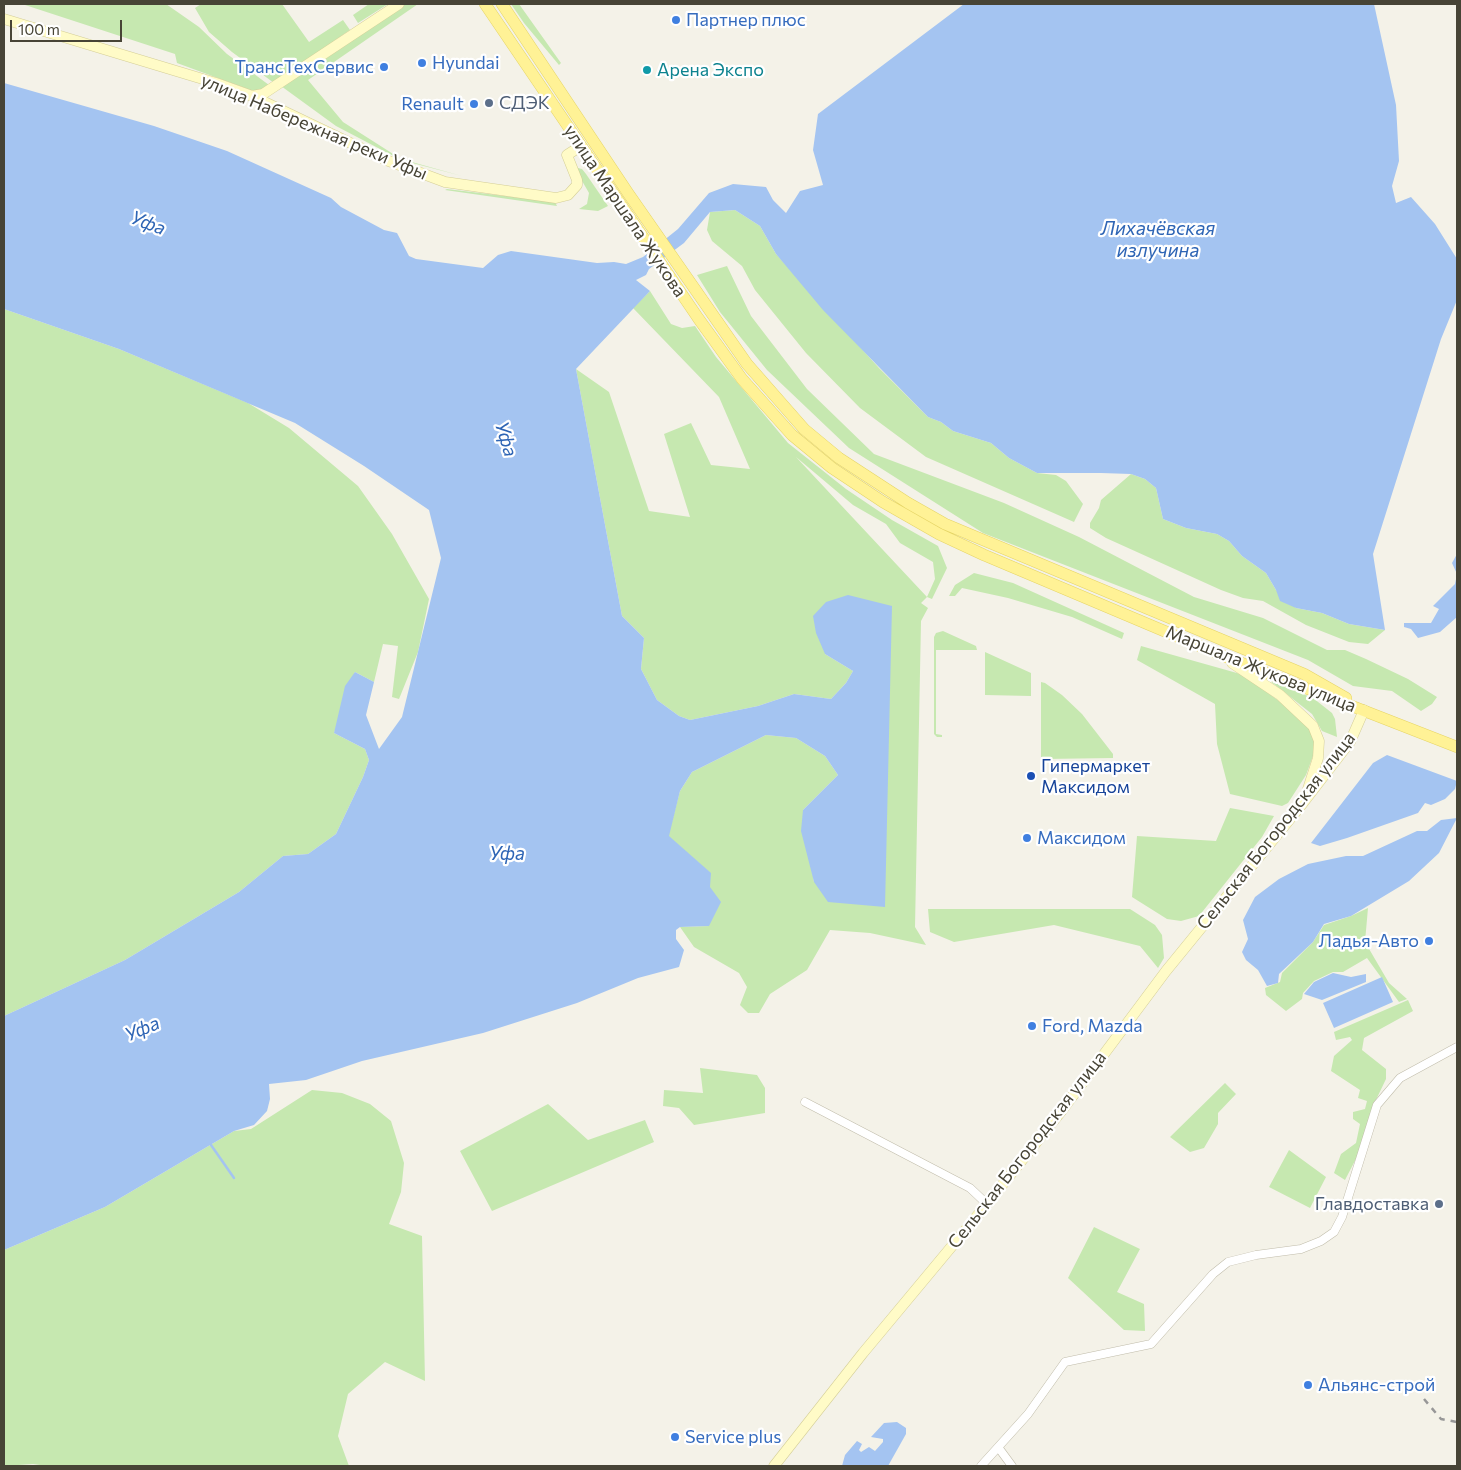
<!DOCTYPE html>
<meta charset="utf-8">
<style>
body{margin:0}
#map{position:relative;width:1461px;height:1470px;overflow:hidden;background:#f4f2e8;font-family:Commissioner,sans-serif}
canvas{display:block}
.frame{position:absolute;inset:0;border:5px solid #474436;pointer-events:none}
.scale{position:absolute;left:10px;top:20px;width:112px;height:22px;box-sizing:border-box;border:2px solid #474436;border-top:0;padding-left:6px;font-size:15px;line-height:18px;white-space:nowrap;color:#474436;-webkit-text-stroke:4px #fff;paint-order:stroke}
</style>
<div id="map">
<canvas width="1461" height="1470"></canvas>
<div class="frame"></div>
<div class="scale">100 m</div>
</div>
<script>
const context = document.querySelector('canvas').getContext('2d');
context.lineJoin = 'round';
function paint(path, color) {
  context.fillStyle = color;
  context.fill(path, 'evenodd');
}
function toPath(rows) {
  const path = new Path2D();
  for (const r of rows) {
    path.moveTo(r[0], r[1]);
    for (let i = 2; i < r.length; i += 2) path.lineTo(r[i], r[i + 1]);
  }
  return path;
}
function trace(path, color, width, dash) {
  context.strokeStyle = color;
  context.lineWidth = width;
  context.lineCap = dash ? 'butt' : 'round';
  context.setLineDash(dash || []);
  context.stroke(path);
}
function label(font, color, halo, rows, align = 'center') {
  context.font = font + ' Commissioner,sans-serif';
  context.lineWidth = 4.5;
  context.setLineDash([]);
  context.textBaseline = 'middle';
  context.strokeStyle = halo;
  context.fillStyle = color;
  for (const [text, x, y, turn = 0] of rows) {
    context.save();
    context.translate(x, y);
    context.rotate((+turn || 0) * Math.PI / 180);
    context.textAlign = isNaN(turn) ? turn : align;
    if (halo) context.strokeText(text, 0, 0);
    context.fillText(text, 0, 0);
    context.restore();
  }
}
paint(toPath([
 [22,4,166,4,199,27,227,54,269,85,259,91,253,91,177,63,175,54],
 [201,4,282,4,309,42,343,20,350,30,274,83,232,52,209,32,195,8],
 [369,4,388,4,358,23,353,15],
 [404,4,418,4,308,80,343,122,401,159,462,176,401,160,336,126,281,86],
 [511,4,519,4,561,63,559,65,524,23],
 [574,167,582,169,586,174,608,206,598,211,579,209,587,204,589,193],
 [447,189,555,202,557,206,445,190],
 [735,210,760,226,776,254,879,368,928,417,941,422,953,431,991,443,1009,458,1037,473,1056,475,1066,481,1083,504,1074,522,926,457,860,408,806,353,755,290,742,266,712,241,707,230,710,212],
 [727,266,751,316,807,389,874,454,1004,503,1079,537,1194,597,1263,618,1327,650,1345,650,1366,659,1408,679,1437,697,1432,704,1421,711,1392,691,1353,686,1308,660,983,533,849,448,767,370,720,312,697,275],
 [650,291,671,324,682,328,695,326,716,357,788,443,846,489,892,520,938,546,947,568,932,599,927,597,921,603,928,608,921,621,915,927,926,945,870,933,830,930,807,970,770,994,759,1013,748,1013,740,1005,747,987,739,973,694,947,680,927,709,926,710,873,668,836,680,791,692,772,766,735,796,738,825,756,838,775,803,810,814,882,892,606,825,654,853,671,846,683,831,699,794,694,758,706,690,720,679,716,657,700,641,669,644,638,622,616,576,369,609,392,649,511,690,517,664,434,691,423,711,465,750,469,719,397,633,308],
 [796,457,853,505,886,524,900,543,933,562,935,579,927,597],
 [4,309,119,349,248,403,289,428,358,486,392,534,429,599,418,652,399,699,392,697,398,646,383,644,374,682,355,672,334,733,365,749,369,760,363,777,336,834,308,854,283,856,239,892,125,960,4,1016],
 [1131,474,1145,479,1156,488,1163,519,1186,528,1217,534,1229,541,1242,556,1266,573,1276,590,1296,608,1322,613,1349,624,1385,630,1368,644,1349,642,1306,625,1263,601,1243,598,1221,590,1106,538,1090,528,1090,523,1099,508,1101,500],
 [974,573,1013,583,1124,633,1122,639,1072,617,1008,598,962,588,955,596,949,596,955,585],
 [943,631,976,646,977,650,936,650,936,734,942,735,942,737,937,737,934,734,934,637,936,633],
 [1141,646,1244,675,1306,721,1315,740,1313,756,1306,775,1288,803,1282,806,1230,794,1217,744,1215,704,1137,660],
 [985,652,1031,673,1031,696,985,695],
 [1270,681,1313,698,1332,713,1335,719,1337,737,1322,731,1312,714],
 [1041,682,1045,683,1062,695,1082,714,1113,754,1113,758,1044,759,1041,758],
 [1230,808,1274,816,1262,837,1199,916,1181,921,1167,919,1132,897,1137,836,1216,841],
 [1368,908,1365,942,1389,983,1407,999,1399,1002,1367,958,1343,972,1333,972,1314,981,1303,993,1302,999,1286,1011,1266,995,1265,988,1280,982,1282,973,1313,942,1324,925,1351,916],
 [928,909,1130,909,1155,925,1162,935,1164,958,1158,968,1140,946,1054,925,954,942,930,932],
 [1408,1000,1413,1011,1364,1038,1362,1050,1386,1069,1386,1079,1374,1104,1359,1153,1345,1180,1334,1173,1341,1154,1356,1143,1360,1124,1353,1119,1353,1112,1365,1109,1367,1101,1358,1098,1360,1090,1331,1071,1334,1056,1352,1040,1350,1037,1336,1040,1334,1032],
 [700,1068,757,1075,765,1088,765,1113,694,1125,679,1108,663,1106,664,1090,703,1093],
 [1225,1083,1236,1094,1218,1113,1218,1124,1204,1148,1190,1152,1170,1137],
 [312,1090,342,1093,370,1104,391,1121,404,1163,401,1192,389,1224,422,1236,425,1381,385,1362,348,1394,338,1436,349,1466,47,1466,33,1464,4,1466,4,1250,105,1207,234,1131,251,1129],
 [548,1104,588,1140,645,1120,654,1142,492,1211,460,1151],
 [1289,1150,1326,1177,1310,1208,1269,1187],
 [1094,1227,1140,1249,1117,1292,1144,1304,1145,1331,1124,1330,1068,1278]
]), '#c6e8b0');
paint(toPath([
 [964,4,1374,4,1396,105,1399,161,1392,186,1396,203,1411,197,1435,224,1457,259,1457,300,1441,339,1373,554,1385,630,1349,624,1322,613,1296,608,1280,601,1276,590,1266,573,1242,556,1229,541,1217,534,1186,528,1163,519,1156,488,1145,479,1131,474,1101,473,1037,473,1009,458,991,443,953,431,941,422,928,417,823,310,776,254,760,226,735,210,710,212,684,243,649,269,646,275,636,280,650,291,576,369,622,616,644,638,641,669,657,700,679,716,690,720,758,706,794,694,831,699,846,683,853,671,825,654,816,633,813,616,826,602,848,595,892,606,885,907,828,902,814,882,801,831,803,810,838,775,825,756,796,738,766,735,692,772,680,791,669,836,711,873,710,887,721,902,709,926,680,927,676,930,676,939,684,950,679,967,638,978,577,1003,483,1033,362,1061,306,1080,269,1084,270,1099,267,1111,254,1125,234,1131,105,1207,4,1250,4,1016,125,960,239,892,283,856,308,854,336,834,363,777,369,760,365,749,334,733,345,686,355,672,374,682,366,715,379,749,402,717,441,558,429,510,364,466,295,423,119,349,4,309,4,83,154,126,227,151,331,198,341,207,384,230,397,233,409,256,416,259,483,268,498,255,511,251,597,263,614,262,626,264,643,257,678,229,709,193,733,184,766,187,773,200,786,213,800,191,823,185,813,150,818,114],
 [1457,554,1457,617,1440,632,1418,638,1411,629,1404,627,1404,623,1431,623,1439,609,1433,606,1455,584,1457,574,1452,563],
 [1387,755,1457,781,1455,789,1445,799,1431,805,1425,803,1418,813,1347,838,1320,846,1311,843,1373,763],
 [1457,818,1439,853,1409,881,1351,916,1324,924,1313,942,1279,974,1278,983,1267,986,1258,970,1246,960,1242,952,1248,939,1243,920,1255,897,1279,879,1308,864,1346,856,1363,856,1417,831,1427,831,1441,820],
 [1333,973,1351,977,1366,974,1366,982,1322,1000,1304,994,1314,982],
 [1382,977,1393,1002,1334,1028,1323,1003],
 [897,1422,906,1428,906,1434,888,1466,842,1466,845,1455,857,1441,862,1444,859,1450,861,1452,869,1447,875,1451,883,1442,883,1439,871,1437,884,1423]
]), '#a4c4f1');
trace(toPath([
 [211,1145,234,1178]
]), '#a4c4f1', 2.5);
const street = toPath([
 [805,1102,970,1188,987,1204],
 [998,1447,1012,1466],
 [981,1466,1028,1414,1065,1362,1151,1344,1213,1274,1228,1262,1256,1255,1301,1249,1321,1241,1334,1232,1342,1217,1377,1105,1400,1078,1457,1047]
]);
const secondary = toPath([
 [4,19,216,83,252,96,386,160,445,182,556,198,568,195,577,185,577,180,567,155,581,146],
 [252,96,263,94,399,4],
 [1232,663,1280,695,1313,726,1319,741,1318,758,1306,795],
 [774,1466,863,1353,987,1204,1063,1109,1166,971,1303,803,1350,742,1364,710]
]);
const primary = toPath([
 [485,4,698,318,742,379,792,435,832,468,883,502,939,534,984,555,1221,655,1457,747],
 [502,4,628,193,747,364,804,429,839,458,908,503,945,524,1304,674,1346,698]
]);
trace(street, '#c0bcaa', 9);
trace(secondary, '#d4ce97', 11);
trace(primary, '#e5d465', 12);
trace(street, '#fff', 8);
trace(secondary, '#fffbc7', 10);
trace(primary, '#fff296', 11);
trace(toPath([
 [1424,1399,1441,1419,1457,1422]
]), '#979797', 2.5, [6, 6]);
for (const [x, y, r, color] of [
 [676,20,5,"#3f7fe0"],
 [422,63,5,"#3f7fe0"],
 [384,67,5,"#3f7fe0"],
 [647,70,5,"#0f9aa8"],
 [489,103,5,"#5c6f8a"],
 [474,104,5,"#3f7fe0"],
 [1031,776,5,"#1a4fb4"],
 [1027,838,5,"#3f7fe0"],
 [1429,941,5,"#3f7fe0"],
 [1032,1026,5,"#3f7fe0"],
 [1439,1204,5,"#5c6f8a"],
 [1308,1385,5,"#3f7fe0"],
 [675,1437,5,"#3f7fe0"]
]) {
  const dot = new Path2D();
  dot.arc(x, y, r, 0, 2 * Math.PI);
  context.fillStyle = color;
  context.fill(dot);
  trace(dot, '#fff', 2);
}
label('18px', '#366cbe', '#fff', [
 ["Партнер плюс",686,20],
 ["Hyundai",432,63],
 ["ТрансТехСервис",374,67,"right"],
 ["Renault",464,104,"right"],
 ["Максидом",1037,838],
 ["Ладья-Авто",1419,941,"right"],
 ["Ford, Mazda",1042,1026],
 ["Альянс-строй",1318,1385],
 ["Service plus",685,1437]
], 'left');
label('18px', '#0d838f', '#fff', [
 ["Арена Экспо",657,70]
], 'left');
label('18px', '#4e5e75', '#fff', [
 ["СДЭК",499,103],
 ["Главдоставка",1429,1204,"right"]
], 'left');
label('18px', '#474436', '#fff', [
 ["улица Набережная реки Уфы",314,127,23],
 ["улица Маршала Жукова",625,211,56],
 ["Маршала Жукова улица",1261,669,22],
 ["Сельская Богородская улица",1276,831,-52],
 ["Сельская Богородская улица",1027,1150,-52]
]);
label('18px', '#164399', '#fff', [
 ["Гипермаркет",1041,766],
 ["Максидом",1041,787]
], 'left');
label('italic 19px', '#2e65b5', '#fff', [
 ["Уфа",148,223,21],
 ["Лихачёвская",1158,229],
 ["излучина",1158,251],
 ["Уфа",506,439,73],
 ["Уфа",507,854],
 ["Уфа",142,1029,-23]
]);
</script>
